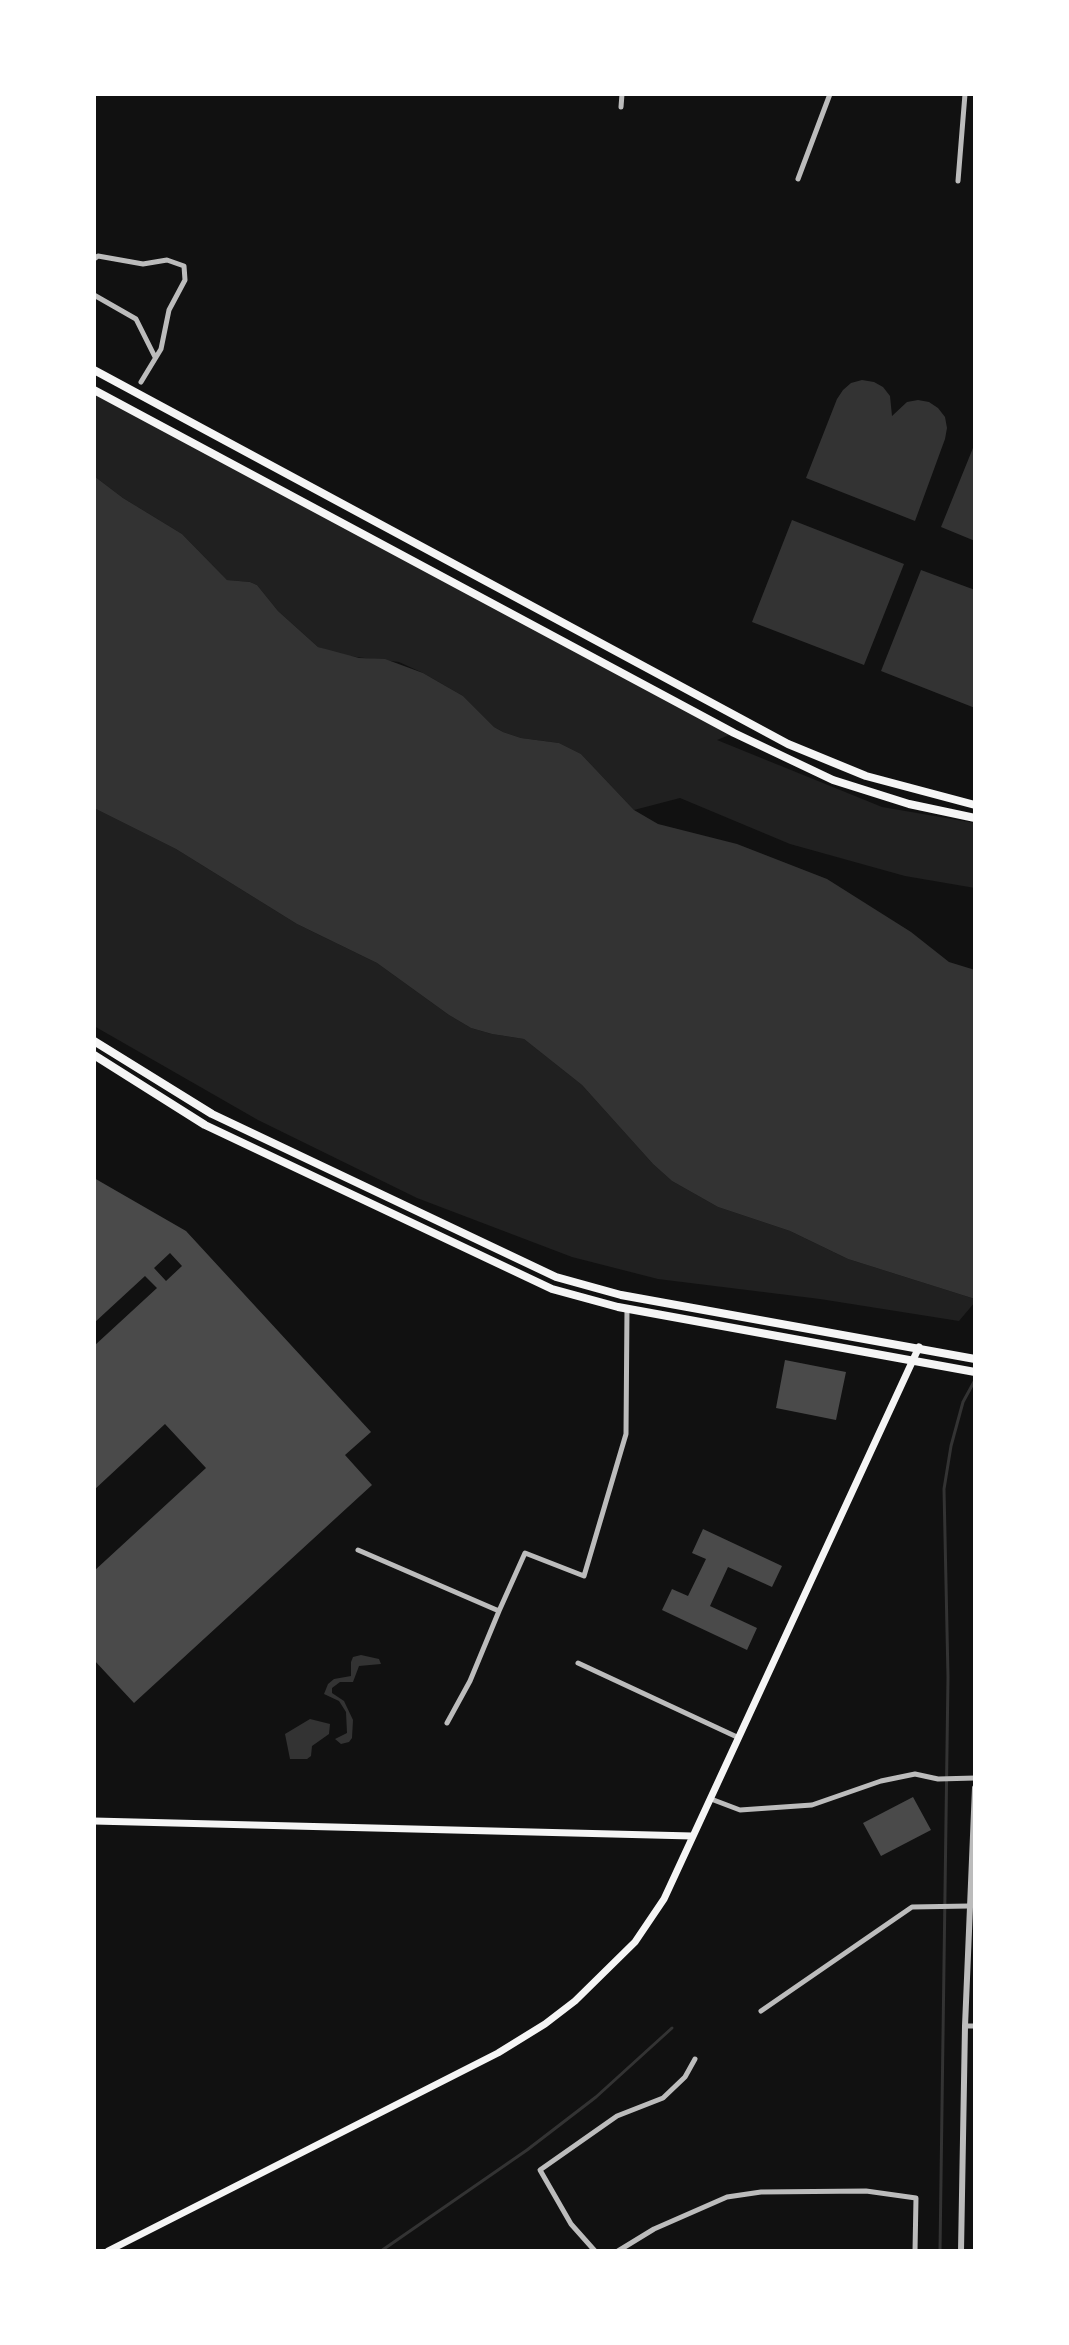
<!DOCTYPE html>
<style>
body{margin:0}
#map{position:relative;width:1069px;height:2345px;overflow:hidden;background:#111;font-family:"Open Sans",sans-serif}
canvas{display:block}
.frame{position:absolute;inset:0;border:96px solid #fff;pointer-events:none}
</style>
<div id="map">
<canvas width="1069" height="2345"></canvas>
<div class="frame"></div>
</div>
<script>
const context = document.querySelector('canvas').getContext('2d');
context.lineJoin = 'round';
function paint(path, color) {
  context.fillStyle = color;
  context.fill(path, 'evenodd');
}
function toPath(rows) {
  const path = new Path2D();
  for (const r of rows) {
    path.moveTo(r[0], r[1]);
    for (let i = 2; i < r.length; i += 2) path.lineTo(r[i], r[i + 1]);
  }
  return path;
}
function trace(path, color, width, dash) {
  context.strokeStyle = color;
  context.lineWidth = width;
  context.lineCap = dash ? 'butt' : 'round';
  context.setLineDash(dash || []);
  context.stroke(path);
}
paint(toPath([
 [94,390,734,733,717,740,882,807,975,823,975,888,905,876,790,844,680,798,634,810,581,754,559,743,521,738,503,732,494,727,463,696,423,673,399,662,339,655,318,647,278,611,257,585,250,582,227,580,182,534,123,498,94,476],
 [94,808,176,849,297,924,377,963,449,1015,471,1028,492,1034,524,1039,582,1085,653,1164,672,1181,718,1207,790,1231,848,1259,975,1299,975,1302,959,1321,820,1299,658,1279,572,1257,417,1198,258,1120,94,1026]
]), '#202020');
paint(toPath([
 [862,380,874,382,883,387,890,396,892,416,907,402,918,400,929,402,938,408,945,417,947,428,945,439,915,521,806,478,837,399,843,390,851,383],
 [975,443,975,541,941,527],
 [94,476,123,498,182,534,227,580,250,582,257,585,278,611,318,647,359,658,385,659,423,673,463,696,494,727,503,732,521,738,559,743,581,754,634,810,658,824,737,844,827,879,911,932,949,962,975,970,975,1299,848,1259,790,1231,718,1207,672,1181,653,1164,582,1085,524,1039,492,1034,471,1028,449,1015,377,963,297,924,176,849,94,808],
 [792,520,904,564,864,665,752,622],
 [921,570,975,590,975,708,881,671],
 [361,1655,379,1659,381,1664,359,1666,353,1682,340,1682,332,1688,332,1693,344,1701,353,1720,352,1738,349,1742,341,1744,335,1739,347,1733,346,1712,339,1701,324,1694,328,1684,334,1679,351,1676,351,1662,353,1657],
 [310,1719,330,1724,329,1734,312,1746,311,1756,307,1759,290,1759,285,1734]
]), '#333');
trace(toPath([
 [381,2251,527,2150,596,2097,672,2028],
 [940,2251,948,1677,944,1489,951,1446,963,1402,975,1380]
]), '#333', 3);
paint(toPath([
 [94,1178,186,1231,371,1432,345,1455,372,1485,134,1703,94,1660,94,1571,206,1468,165,1424,94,1490,94,1346,157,1288,145,1276,94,1323],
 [170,1253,182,1266,166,1281,154,1268],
 [785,1360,846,1372,836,1420,776,1408],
 [703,1529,782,1566,772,1587,728,1567,710,1606,757,1628,747,1650,662,1610,672,1589,688,1596,706,1559,692,1553],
 [913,1797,931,1830,881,1856,863,1823]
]), '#4a4a4a');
trace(toPath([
 [621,107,622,94],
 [798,179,830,94],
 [958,181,965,94],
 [94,259,98,256,143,264,167,260,184,266,185,280,169,310,161,349,141,382],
 [94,295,136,319,155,357],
 [358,1550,499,1611,470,1681,447,1723],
 [499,1611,525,1553,584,1576,626,1434,627,1309],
 [578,1663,737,1737],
 [711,1799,740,1810,812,1805,881,1781,915,1774,938,1779,975,1778],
 [761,2011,912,1907,969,1906],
 [965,2026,975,2026],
 [595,2251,571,2224,540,2170,617,2116,663,2098,685,2077,695,2059],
 [618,2251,654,2229,727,2197,761,2192,866,2191,916,2198,915,2251]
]), '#bcbcbc', 5);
trace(toPath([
 [961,2251,965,2026,975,1788]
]), '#bcbcbc', 6);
trace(toPath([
 [94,1821,692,1836],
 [108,2251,498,2053,545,2024,575,2001,635,1942,664,1899,919,1347]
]), '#f5f5f5', 7);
trace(toPath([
 [94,370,788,744,866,776,975,805],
 [94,390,734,733,833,780,909,804,975,818]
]), '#f5f5f5', 8);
trace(toPath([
 [94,1041,212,1114,556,1277,621,1295,975,1359],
 [94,1055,205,1125,552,1289,618,1307,975,1372]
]), '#f5f5f5', 8);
</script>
